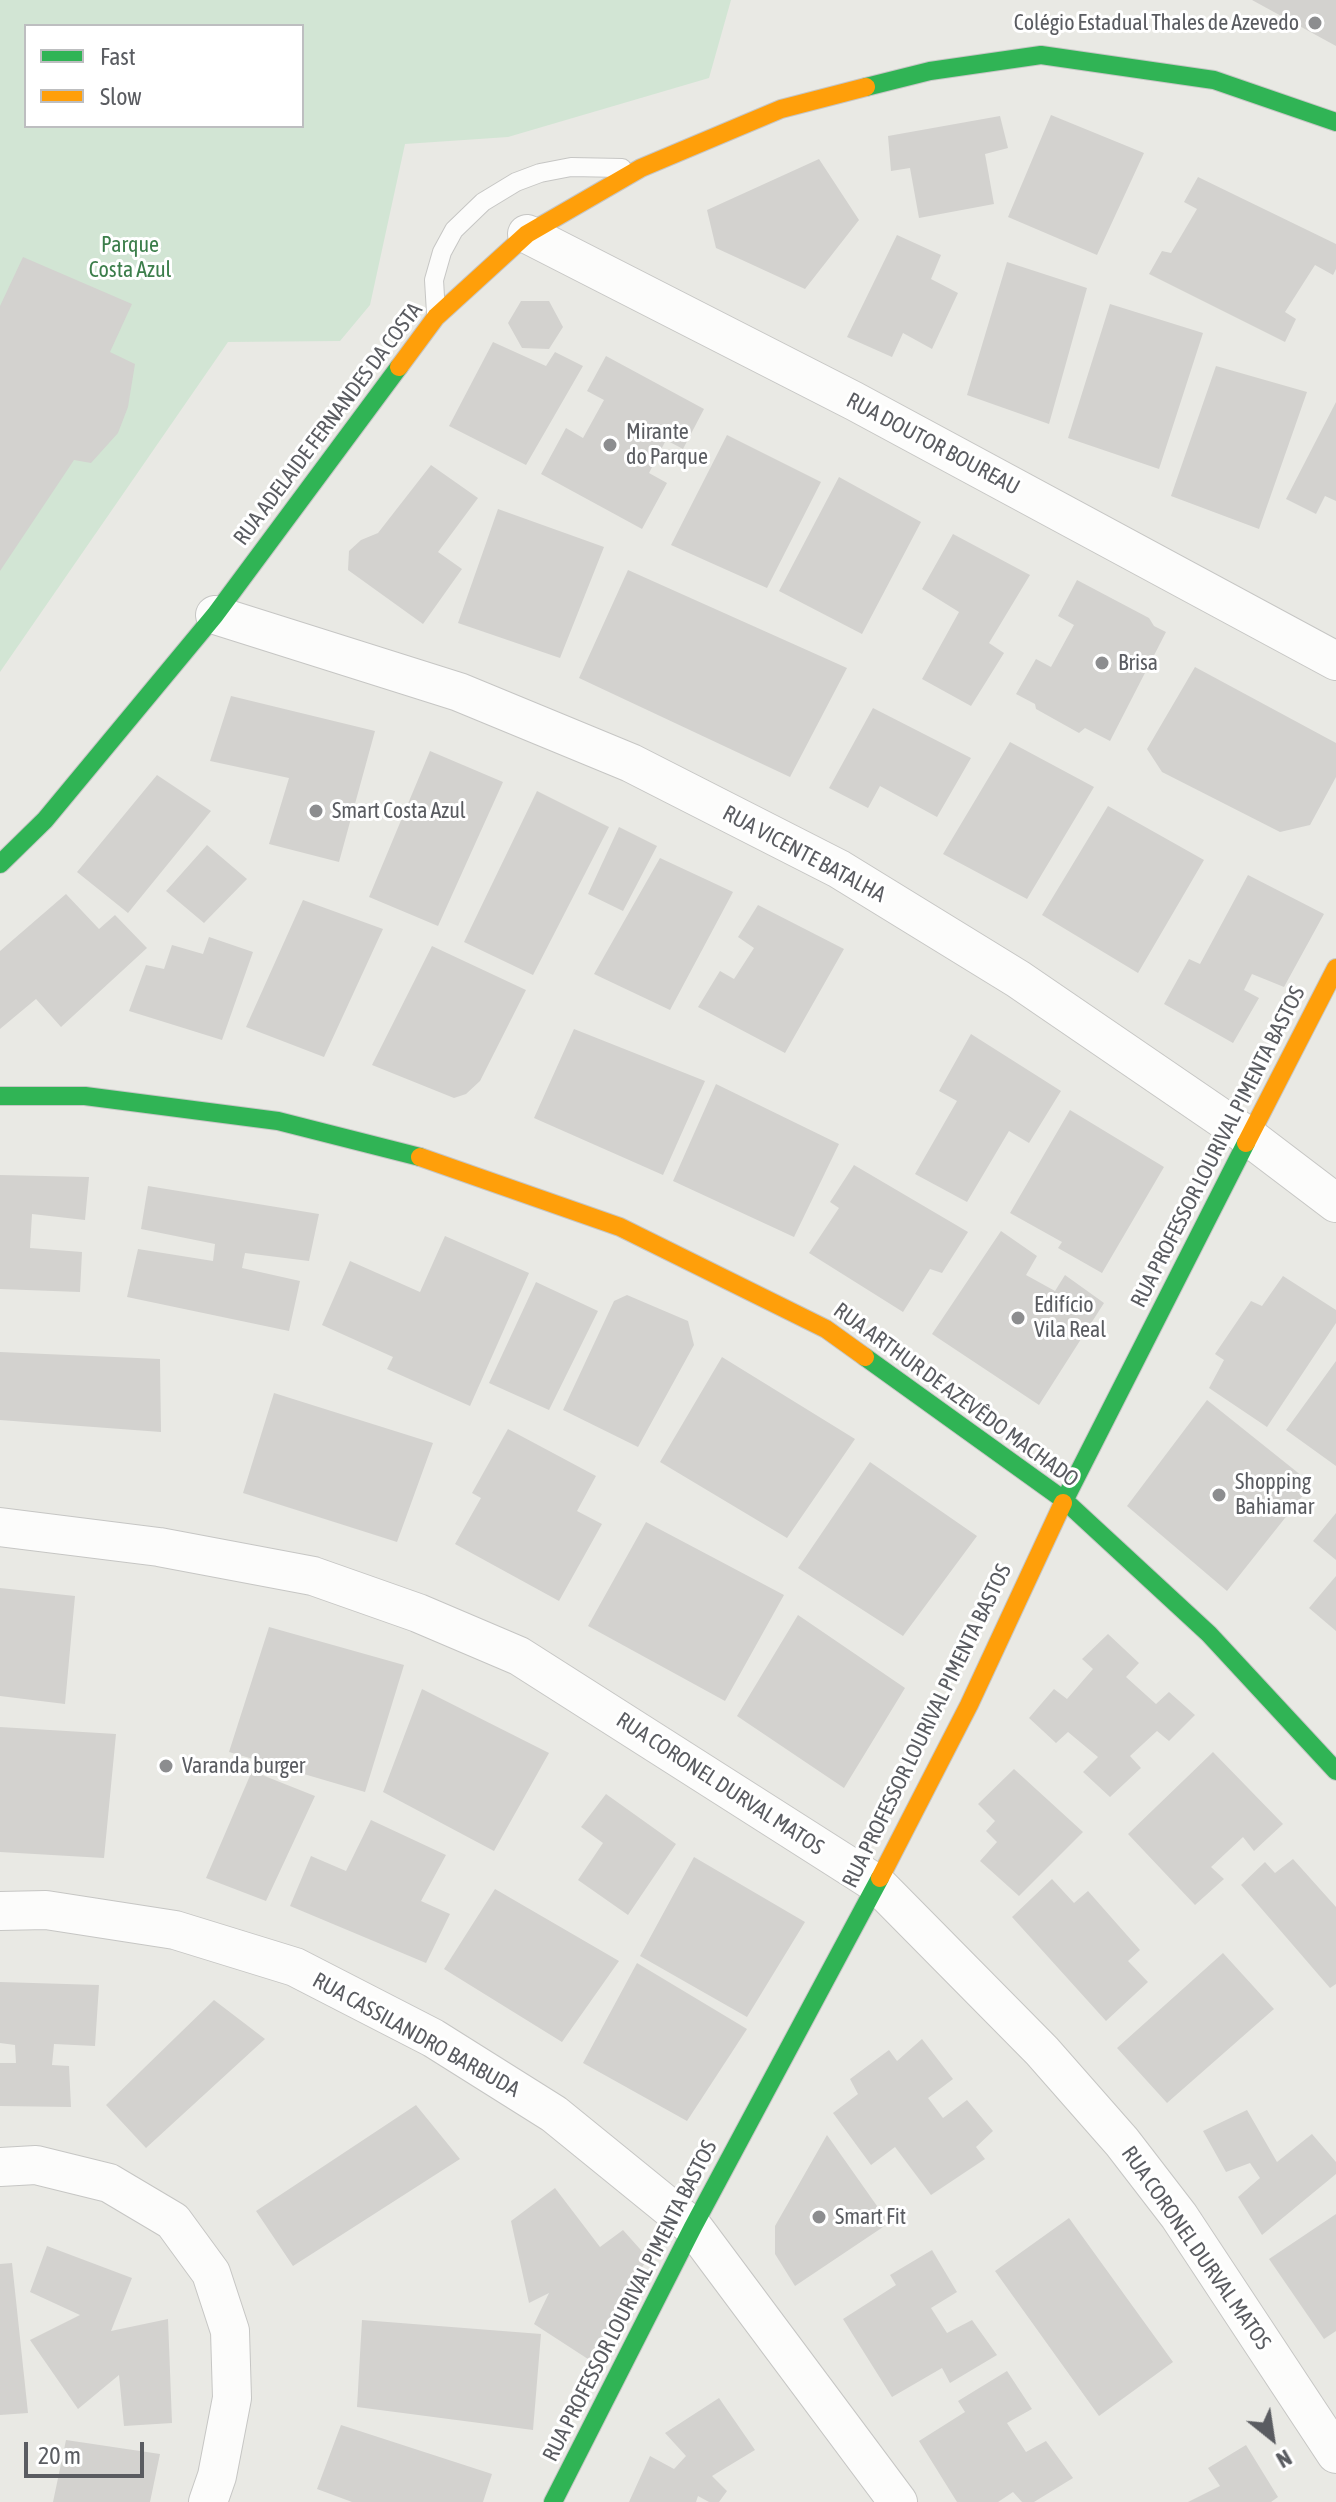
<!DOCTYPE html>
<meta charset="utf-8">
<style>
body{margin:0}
#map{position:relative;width:1336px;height:2502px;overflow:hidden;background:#e9e9e4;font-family:"Asap Condensed",sans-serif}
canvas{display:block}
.legend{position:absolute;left:24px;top:24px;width:280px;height:104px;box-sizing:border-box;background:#fff;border:2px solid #bdbec0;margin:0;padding:10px 14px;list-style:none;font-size:24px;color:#5a5c61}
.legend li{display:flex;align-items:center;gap:16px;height:40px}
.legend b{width:40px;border:2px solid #bdbec0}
.north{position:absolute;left:1232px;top:2398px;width:80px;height:80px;-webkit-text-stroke:6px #fff;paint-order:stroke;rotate:150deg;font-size:22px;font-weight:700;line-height:32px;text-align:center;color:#5a5c61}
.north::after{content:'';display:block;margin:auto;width:28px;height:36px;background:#5a5c61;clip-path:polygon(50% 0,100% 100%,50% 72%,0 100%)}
.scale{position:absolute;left:24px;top:2442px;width:120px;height:36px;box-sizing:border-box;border:4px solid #5a5c61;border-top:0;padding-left:10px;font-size:24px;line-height:28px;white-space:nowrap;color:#5a5c61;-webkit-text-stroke:6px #fff;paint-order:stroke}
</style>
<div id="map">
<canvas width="1336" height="2502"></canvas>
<ul class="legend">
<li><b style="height:10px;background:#30b455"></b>Fast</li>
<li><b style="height:10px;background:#ff9f0a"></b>Slow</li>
</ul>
<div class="north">N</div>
<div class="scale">20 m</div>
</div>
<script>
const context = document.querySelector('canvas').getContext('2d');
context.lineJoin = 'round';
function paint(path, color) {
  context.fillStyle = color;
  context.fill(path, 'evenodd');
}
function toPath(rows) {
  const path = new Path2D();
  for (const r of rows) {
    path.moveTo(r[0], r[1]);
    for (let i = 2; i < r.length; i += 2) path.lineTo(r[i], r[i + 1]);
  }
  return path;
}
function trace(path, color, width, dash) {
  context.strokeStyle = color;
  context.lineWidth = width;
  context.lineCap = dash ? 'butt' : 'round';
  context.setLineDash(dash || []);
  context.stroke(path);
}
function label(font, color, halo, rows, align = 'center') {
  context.font = font + ' "Asap Condensed",sans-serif';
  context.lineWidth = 6;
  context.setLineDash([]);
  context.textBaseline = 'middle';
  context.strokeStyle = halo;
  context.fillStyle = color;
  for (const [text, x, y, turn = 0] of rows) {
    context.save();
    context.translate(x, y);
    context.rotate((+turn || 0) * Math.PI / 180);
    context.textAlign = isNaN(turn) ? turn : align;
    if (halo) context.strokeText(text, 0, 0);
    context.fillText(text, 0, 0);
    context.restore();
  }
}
paint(toPath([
 [0,0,731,0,709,78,508,137,405,144,370,305,340,341,228,342,0,672],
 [26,26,302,26,302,126,26,126]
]), '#d2e5d4');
paint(toPath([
 [1252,0,1336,0,1336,46],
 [1051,115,1144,153,1097,255,1008,217],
 [1000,116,1008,148,985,154,994,204,919,218,910,168,891,171,888,136],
 [819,159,859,220,805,289,716,248,707,210],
 [1198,177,1336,244,1336,269,1333,275,1315,265,1285,312,1296,319,1285,342,1149,274,1162,251,1171,253,1197,209,1184,202],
 [897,235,941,255,931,279,958,293,932,349,903,333,892,357,847,337],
 [23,257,132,304,110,352,135,364,128,407,118,433,91,463,74,460,0,571,0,306],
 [1007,262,1087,288,1049,424,967,395],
 [521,301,549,301,563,327,549,349,522,348,508,323],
 [1110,304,1203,333,1159,469,1068,438],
 [493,342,546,366,555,352,583,366,526,465,449,426],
 [606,356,704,409,683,449,666,440,649,473,667,483,642,529,541,474,566,428,583,438,604,400,587,391],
 [1216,366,1307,392,1259,529,1171,496],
 [1336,402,1336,501,1325,496,1316,514,1286,499],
 [727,435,821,482,767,588,671,545],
 [431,465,478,498,438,552,462,569,423,624,348,570,349,551,361,540,378,533],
 [839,477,921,522,862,634,779,591],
 [498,509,604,547,560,658,458,623],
 [953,534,1030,575,989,643,1004,653,971,706,922,679,959,612,922,589],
 [628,570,847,668,790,777,579,678],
 [1077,580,1149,618,1154,626,1166,632,1110,741,1085,728,1079,733,1036,709,1035,704,1016,694,1036,659,1051,667,1074,625,1058,616],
 [1195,667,1336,743,1336,777,1310,825,1280,832,1162,772,1147,749],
 [231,696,375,731,339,862,269,844,289,778,210,761],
 [873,708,971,758,937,817,880,786,868,808,829,788],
 [1010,742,1094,787,1027,899,943,854],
 [430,751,503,782,438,926,369,897],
 [157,775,211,811,128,913,77,872],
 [537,791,609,827,533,975,464,942],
 [1108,806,1204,860,1138,973,1042,915],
 [619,827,657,846,623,911,588,894],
 [207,845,247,879,204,923,166,891],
 [660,858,733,892,670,1010,594,974],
 [1248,875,1324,914,1284,987,1252,974,1244,990,1259,998,1233,1043,1164,1004,1189,959,1200,964],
 [66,894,99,929,115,915,147,948,61,1027,36,999,0,1029,0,951],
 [303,900,383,929,324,1057,246,1027],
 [758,905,844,949,785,1053,698,1007,720,971,734,979,754,948,738,937],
 [209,937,253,952,222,1040,129,1011,146,965,164,969,172,945,203,954],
 [432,946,526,990,480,1081,466,1094,454,1098,372,1065],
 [574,1029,705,1081,663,1175,534,1118],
 [971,1034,1061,1091,1029,1143,1009,1131,967,1202,915,1174,957,1101,939,1091],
 [716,1084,839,1144,794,1237,673,1181],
 [1070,1110,1164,1167,1102,1273,1058,1248,1062,1242,1010,1213],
 [854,1165,968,1232,942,1273,930,1269,903,1312,809,1253,839,1208,830,1202],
 [0,1175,89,1177,85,1220,32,1214,30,1248,82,1252,80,1292,0,1289],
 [148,1186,319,1214,309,1261,245,1253,242,1268,300,1281,289,1331,127,1297,138,1249,213,1261,215,1244,141,1229],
 [1001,1231,1037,1256,1026,1275,1055,1291,1065,1275,1104,1303,1039,1405,932,1334],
 [445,1236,529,1273,470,1406,387,1369,393,1357,322,1325,350,1261,420,1292],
 [1283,1276,1336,1310,1336,1323,1267,1427,1209,1388,1224,1360,1215,1354,1251,1301,1262,1306],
 [536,1282,598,1311,549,1410,489,1383],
 [627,1295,688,1321,694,1345,638,1447,563,1410,614,1301],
 [0,1352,160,1359,161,1432,0,1420],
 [722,1357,855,1439,787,1538,660,1462],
 [1336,1361,1336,1466,1286,1430],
 [274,1393,433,1443,397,1542,243,1493],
 [1207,1400,1312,1484,1227,1591,1127,1506],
 [508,1429,596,1476,577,1511,602,1524,559,1601,455,1544,481,1498,472,1493],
 [870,1462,977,1536,903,1636,798,1568],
 [1336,1513,1336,1560,1313,1541],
 [646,1522,784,1595,725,1701,588,1626],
 [1336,1576,1336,1631,1309,1608],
 [0,1588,75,1596,65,1704,0,1696],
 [798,1615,905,1688,844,1788,737,1716],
 [269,1627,404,1665,365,1792,229,1752],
 [1108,1634,1139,1663,1126,1677,1156,1704,1169,1692,1195,1715,1169,1741,1157,1731,1130,1756,1141,1768,1110,1797,1083,1772,1098,1757,1068,1732,1056,1743,1029,1718,1054,1689,1067,1699,1093,1669,1082,1659],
 [422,1689,549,1753,494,1851,383,1792],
 [0,1727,116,1734,104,1858,0,1852],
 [1213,1752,1283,1824,1254,1851,1243,1837,1211,1867,1224,1879,1195,1905,1128,1834],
 [1014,1769,1083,1832,1019,1896,980,1861,997,1842,986,1831,995,1821,978,1804],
 [252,1771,315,1796,266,1901,206,1878],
 [606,1794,676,1844,628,1915,578,1880,603,1843,581,1827],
 [371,1820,446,1855,421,1901,450,1914,426,1963,290,1906,311,1856,346,1871],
 [694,1857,805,1922,747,2017,640,1956],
 [1293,1859,1336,1907,1336,1984,1330,1988,1241,1885,1265,1862,1275,1873],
 [1052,1879,1074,1903,1088,1891,1140,1950,1128,1961,1148,1982,1106,2021,1012,1917],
 [495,1889,619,1961,562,2042,444,1969],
 [1223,1953,1274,2009,1167,2103,1117,2048],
 [637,1963,747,2029,687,2121,583,2063],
 [0,1982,99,1985,95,2046,54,2044,52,2065,69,2066,71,2107,0,2106,0,2063,16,2063,15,2045,0,2043],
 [214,2000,265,2039,146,2148,106,2105],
 [922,2039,953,2079,928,2098,943,2118,967,2100,993,2131,976,2147,985,2159,931,2195,895,2147,871,2165,833,2113,858,2094,850,2079,889,2050,897,2061],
 [416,2105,460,2159,293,2266,256,2211],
 [1247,2110,1277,2162,1312,2134,1336,2162,1336,2174,1262,2235,1238,2197,1260,2178,1250,2163,1226,2172,1203,2131],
 [827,2135,889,2223,795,2286,775,2254,775,2226],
 [555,2188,600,2247,623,2230,648,2258,622,2299,591,2361,534,2324,549,2293,529,2303,511,2221],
 [1336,2214,1336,2331,1324,2339,1269,2259],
 [1069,2218,1173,2362,1099,2416,995,2271],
 [47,2246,132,2278,111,2331,168,2319,172,2423,124,2426,119,2375,78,2409,30,2340,80,2315,30,2292],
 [932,2250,957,2292,931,2308,947,2333,972,2320,997,2355,950,2383,942,2368,892,2397,843,2319,896,2285,890,2275],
 [12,2263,28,2413,0,2415,0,2264],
 [362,2320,541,2334,533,2430,357,2407],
 [1007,2371,1032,2409,1007,2423,1026,2452,1046,2441,1073,2478,1034,2502,1022,2502,1013,2492,998,2502,957,2502,919,2441,965,2412,958,2401],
 [719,2398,755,2450,712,2476,727,2491,719,2502,709,2502,698,2496,696,2502,629,2502,650,2456,674,2469,686,2456,665,2433],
 [341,2425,492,2474,483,2502,352,2502,317,2489],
 [66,2440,160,2454,150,2502,53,2502],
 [1246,2445,1278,2497,1271,2502,1188,2502,1220,2486,1208,2468]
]), '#d3d2cf');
const lane = toPath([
 [436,313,434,280,442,252,454,230,483,202,516,182,540,173,571,167,622,168]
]);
const street = toPath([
 [527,234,854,401,1336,661],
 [215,615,459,692,631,763,839,869,1018,979,1249,1137,1336,1203],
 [0,1527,159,1547,313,1576,418,1613,519,1656,877,1884,1042,2051,1122,2142,1179,2216,1336,2454],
 [0,1911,46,1910,175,1930,295,1967,433,2038,554,2114,693,2227,898,2502],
 [0,2167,36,2165,109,2183,173,2221,211,2273,230,2331,232,2398,217,2476,208,2502]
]);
const fast = toPath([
 [866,87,930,71,1041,55,1214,80,1336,122],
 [0,864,45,820,215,615,399,367],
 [0,1096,85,1096,278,1121,420,1157],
 [865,1357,1064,1500,1209,1634,1336,1771],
 [1063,1503,1246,1143],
 [553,2502,693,2227,880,1878]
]);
const slow = toPath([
 [399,367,436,317,527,234,641,168,781,109,866,87],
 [1246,1143,1336,968],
 [420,1157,620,1227,826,1329,865,1357],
 [880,1878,969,1705,1063,1503]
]);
trace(lane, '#c6c6c4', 20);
trace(street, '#c6c6c4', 40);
trace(fast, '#c6c6c5', 20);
trace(slow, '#c6c6c5', 20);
trace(lane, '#fcfcfb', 18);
trace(street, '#fcfcfb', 38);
trace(fast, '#30b455', 18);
trace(slow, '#ff9f0a', 18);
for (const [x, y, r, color] of [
 [1315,23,8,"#8c8d8f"],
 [610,445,8,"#8c8d8f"],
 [1102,663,8,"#8c8d8f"],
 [316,811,8,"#8c8d8f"],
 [1018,1318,8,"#8c8d8f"],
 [1219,1495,8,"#8c8d8f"],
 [166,1766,8,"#8c8d8f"],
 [819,2217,8,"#8c8d8f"]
]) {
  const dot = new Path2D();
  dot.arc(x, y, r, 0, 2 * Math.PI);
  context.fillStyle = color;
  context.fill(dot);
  trace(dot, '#fff', 3);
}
label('22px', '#5a5c61', '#fff', [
 ["Colégio Estadual Thales de Azevedo",1299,23,"right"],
 ["Mirante",626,432],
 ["do Parque",626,457],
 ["Brisa",1118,663],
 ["Smart Costa Azul",332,811],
 ["Edifício",1034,1305],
 ["Vila Real",1034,1330],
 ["Shopping",1235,1482],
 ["Bahiamar",1235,1507],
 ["Varanda burger",182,1766],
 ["Smart Fit",835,2217]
], 'left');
label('22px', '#3c7e4b', '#fff', [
 ["Parque",130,245],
 ["Costa Azul",130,270]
]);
label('22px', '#5a5c61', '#fff', [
 ["RUA ADELAIDE FERNANDES DA COSTA",328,424,-53],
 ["RUA DOUTOR BOUREAU",933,444,28],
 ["RUA VICENTE BATALHA",804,854,28],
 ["RUA PROFESSOR LOURIVAL PIMENTA BASTOS",1218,1147,-63],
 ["RUA ARTHUR DE AZEVÊDO MACHADO",956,1395,36],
 ["RUA PROFESSOR LOURIVAL PIMENTA BASTOS",927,1726,-64],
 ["RUA CORONEL DURVAL MATOS",720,1784,33],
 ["RUA CASSILANDRO BARBUDA",416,2035,29],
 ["RUA CORONEL DURVAL MATOS",1196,2248,55],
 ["RUA PROFESSOR LOURIVAL PIMENTA BASTOS",630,2301,-63]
]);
</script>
